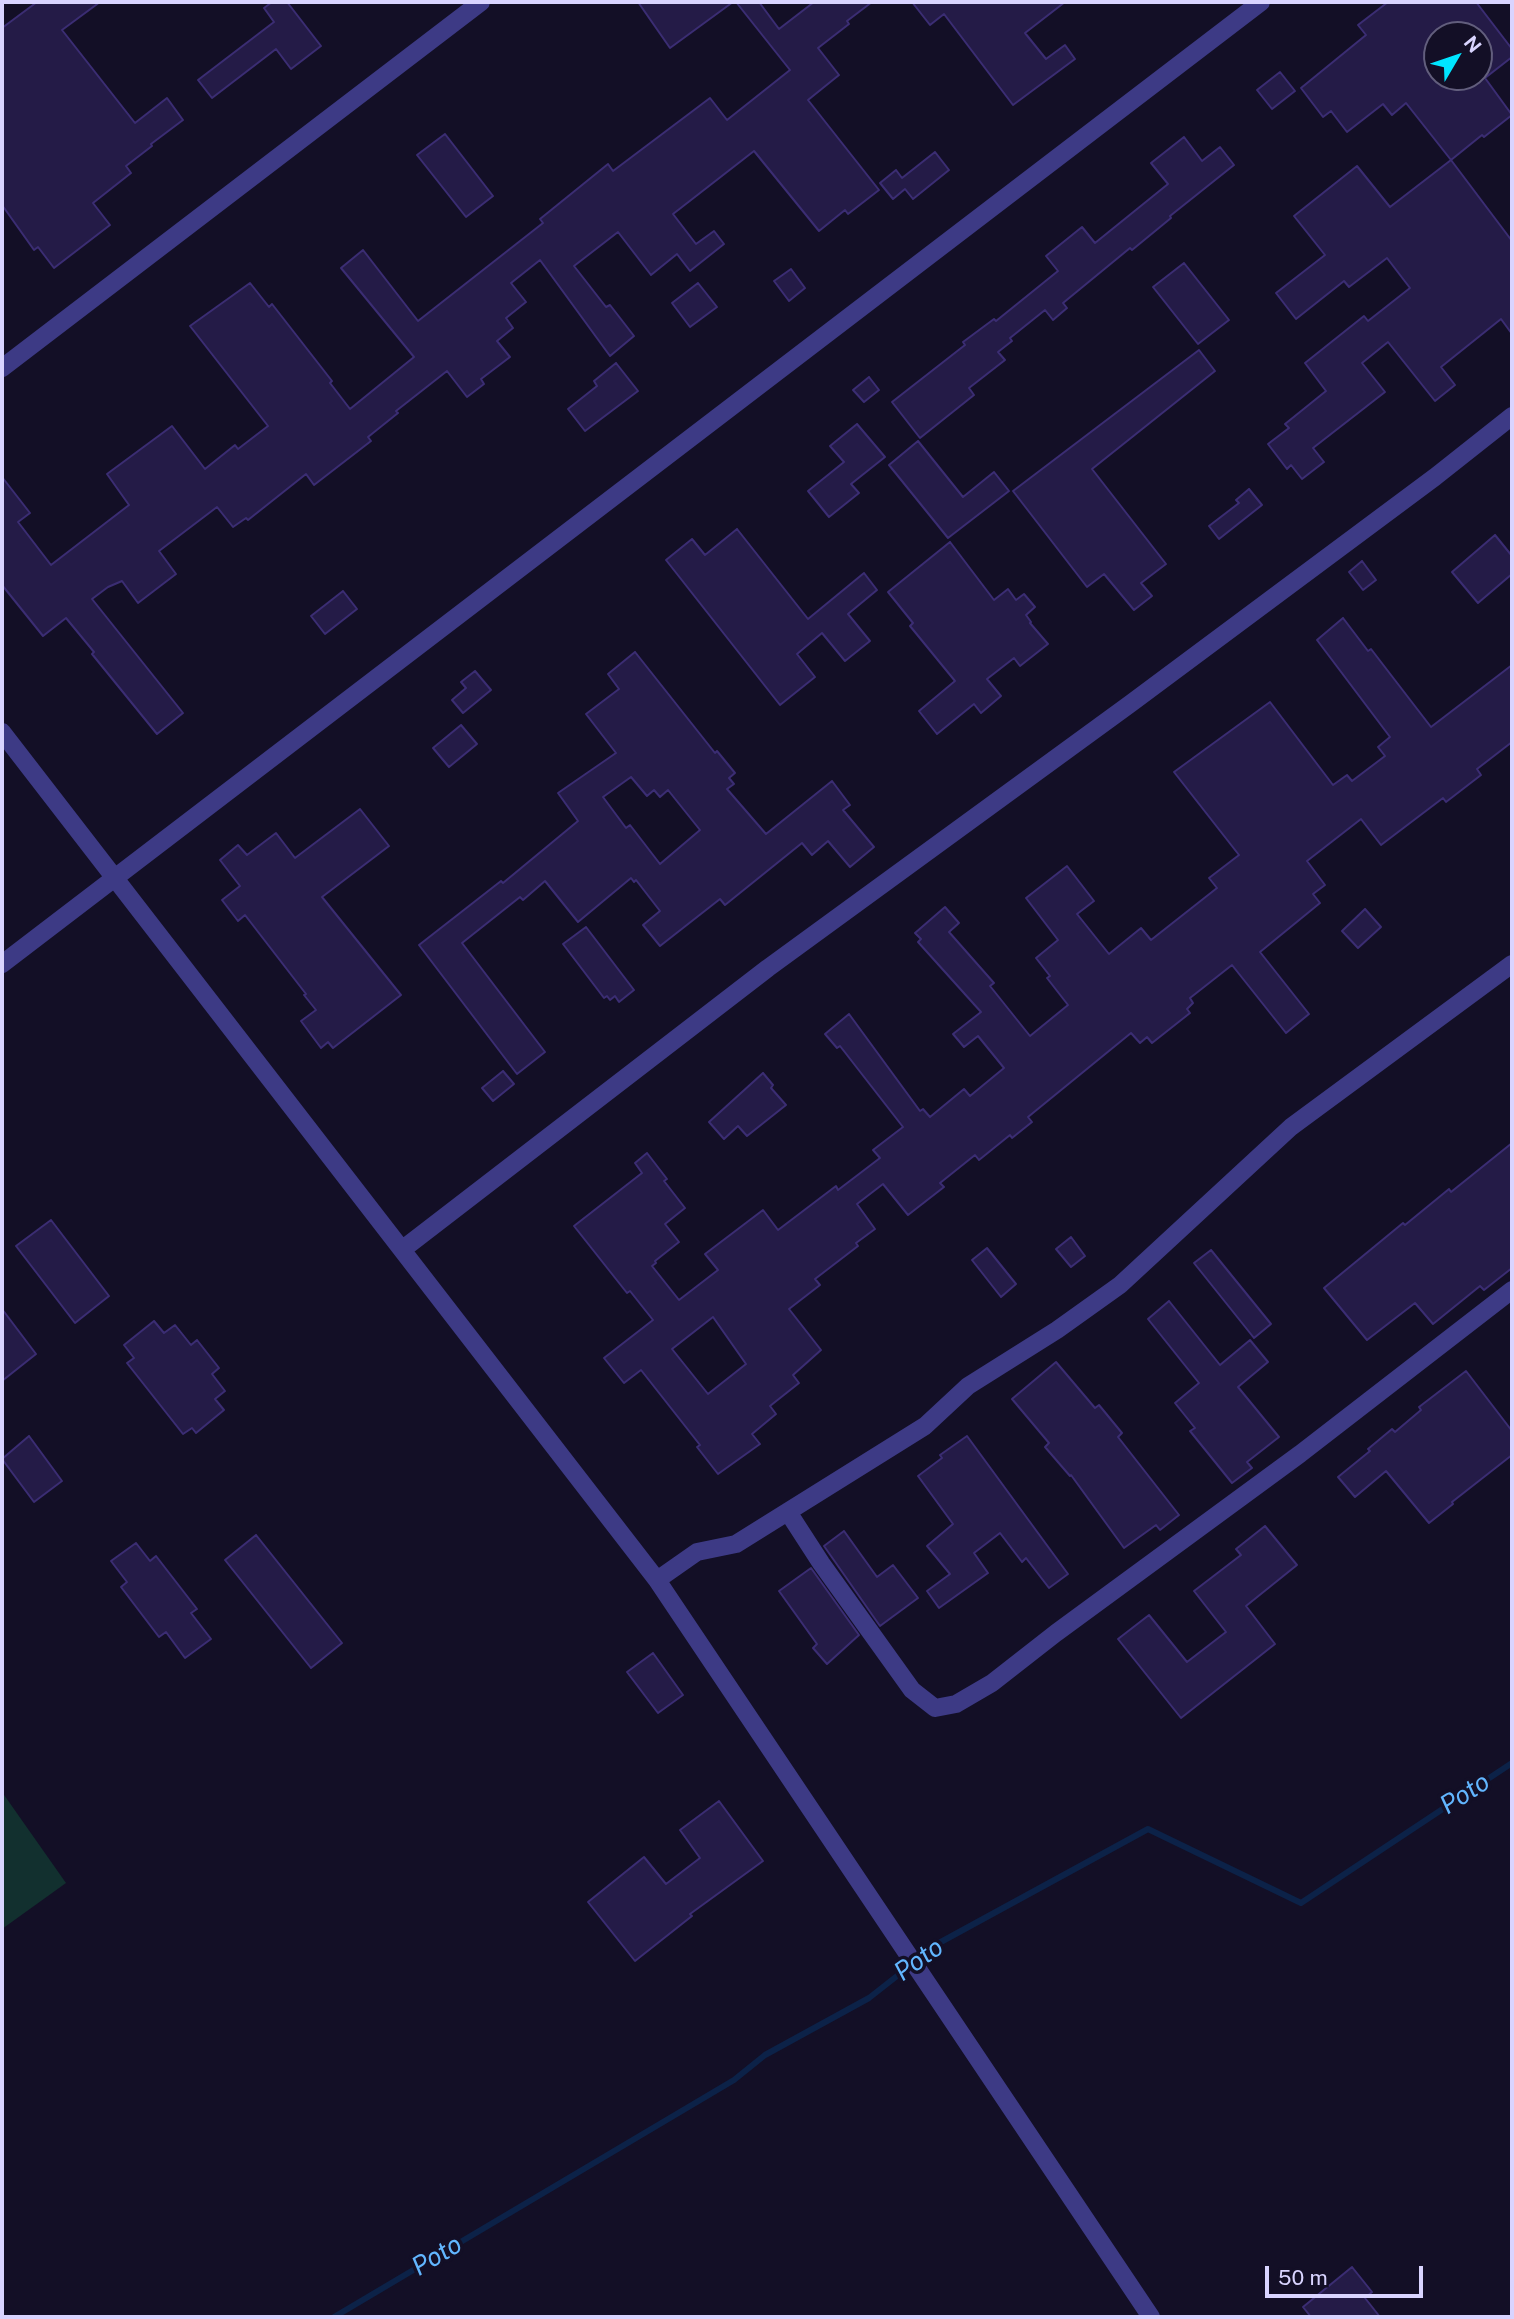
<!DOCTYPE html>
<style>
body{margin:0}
#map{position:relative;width:1514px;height:2319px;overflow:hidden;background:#130f26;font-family:"Public Sans",sans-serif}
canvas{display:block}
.frame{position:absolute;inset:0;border:4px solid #d9d4ff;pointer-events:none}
.north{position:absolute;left:1423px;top:21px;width:70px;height:70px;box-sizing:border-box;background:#130f26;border:2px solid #625e7d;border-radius:50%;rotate:51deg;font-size:19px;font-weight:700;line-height:28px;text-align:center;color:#d9d4ff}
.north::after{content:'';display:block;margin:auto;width:24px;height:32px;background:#00e5ff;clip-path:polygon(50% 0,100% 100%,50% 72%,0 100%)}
.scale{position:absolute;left:1265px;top:2266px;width:158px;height:32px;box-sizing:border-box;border:4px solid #d9d4ff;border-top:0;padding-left:9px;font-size:21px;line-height:24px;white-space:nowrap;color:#d9d4ff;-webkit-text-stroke:5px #130f26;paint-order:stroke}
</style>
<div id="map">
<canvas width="1514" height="2319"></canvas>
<div class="frame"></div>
<div class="north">N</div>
<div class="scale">50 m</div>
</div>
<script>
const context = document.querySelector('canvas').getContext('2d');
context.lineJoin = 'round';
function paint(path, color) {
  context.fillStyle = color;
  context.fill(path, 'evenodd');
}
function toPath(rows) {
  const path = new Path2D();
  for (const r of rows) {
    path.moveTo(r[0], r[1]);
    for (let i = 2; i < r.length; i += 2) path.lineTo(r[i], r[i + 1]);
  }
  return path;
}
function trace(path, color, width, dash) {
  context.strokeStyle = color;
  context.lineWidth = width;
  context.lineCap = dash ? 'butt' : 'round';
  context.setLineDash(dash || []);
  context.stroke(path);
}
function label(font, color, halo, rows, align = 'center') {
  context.font = font + ' "Public Sans",sans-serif';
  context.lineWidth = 7;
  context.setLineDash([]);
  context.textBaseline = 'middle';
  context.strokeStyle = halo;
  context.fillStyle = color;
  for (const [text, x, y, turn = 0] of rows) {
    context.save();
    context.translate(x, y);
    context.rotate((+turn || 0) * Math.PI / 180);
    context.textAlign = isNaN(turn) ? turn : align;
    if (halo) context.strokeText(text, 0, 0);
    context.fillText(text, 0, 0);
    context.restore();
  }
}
paint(toPath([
 [2,1792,66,1883,2,1929]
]), '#12302f');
trace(toPath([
 [334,2317,734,2080,765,2055,869,1998,939,1943,1148,1829,1301,1903,1512,1763]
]), '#0c2248', 6);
const building = toPath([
 [37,2,100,2,62,30,135,123,167,98,183,120,151,144,152,146,126,166,131,173,93,203,110,225,54,268,38,247,34,250,2,205,2,28,37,2],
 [272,2,287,2,321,46,291,69,276,49,212,98,198,80,274,22,264,8,272,2],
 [638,2,733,2,670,48,638,2],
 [736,2,759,2,779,29,814,2,872,2,847,21,849,24,818,48,839,75,808,100,879,190,848,214,845,210,819,231,754,151,673,214,696,244,714,231,724,244,690,271,677,254,651,275,618,232,574,266,606,307,610,305,634,336,610,356,540,260,511,283,526,302,506,318,513,328,497,341,510,357,481,379,484,384,467,397,447,371,396,411,398,413,368,437,371,441,314,485,306,474,248,520,246,518,233,527,217,507,159,551,176,574,138,603,122,581,108,587,92,599,183,713,157,734,92,654,94,652,66,618,43,636,2,585,2,477,30,513,18,522,51,565,129,505,107,474,172,426,205,469,235,445,238,449,268,426,190,326,250,283,269,307,272,304,332,381,330,383,350,409,414,357,341,268,363,250,418,321,543,223,540,219,608,164,613,171,710,98,727,120,790,70,736,2],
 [912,2,1065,2,1025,33,1046,59,1065,45,1075,59,1013,105,944,14,930,25,912,2],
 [1388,2,1476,2,1512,49,1512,57,1485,78,1512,115,1484,137,1482,135,1451,160,1406,103,1392,115,1383,104,1347,132,1331,111,1323,117,1301,88,1366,35,1358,25,1388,2],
 [1437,35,1479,35,1479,77,1437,77,1437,35],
 [1280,72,1295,91,1272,109,1257,90,1280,72],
 [445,134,493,196,466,217,417,155,445,134],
 [1184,137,1202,161,1220,147,1234,165,1170,216,1171,218,1132,250,1130,248,1063,303,1067,308,1053,320,1045,310,1010,338,1012,341,998,352,1005,360,969,388,974,395,920,438,892,402,965,345,963,342,994,319,996,321,1058,271,1046,256,1082,227,1095,243,1168,184,1151,163,1184,137],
 [935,152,949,170,913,199,905,189,893,199,880,183,896,170,902,178,935,152],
 [1451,160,1512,241,1512,334,1501,319,1441,367,1455,385,1435,401,1388,342,1362,363,1385,392,1313,448,1324,462,1302,479,1291,465,1287,469,1268,444,1289,428,1285,424,1326,391,1305,363,1364,316,1368,321,1410,288,1387,258,1349,287,1344,281,1296,319,1276,293,1325,255,1294,216,1357,166,1390,207,1451,160],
 [1184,263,1229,320,1198,344,1153,287,1184,263],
 [791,269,805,288,789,301,774,281,791,269],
 [698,283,717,307,690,327,672,303,698,283],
 [1199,350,1215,371,1092,469,1166,564,1141,583,1152,596,1134,610,1104,574,1087,587,1013,491,1199,350],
 [616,363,638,391,585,431,568,409,597,386,594,381,616,363],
 [869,377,879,390,864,402,853,390,869,377],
 [857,424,885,457,851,484,859,493,829,517,808,491,844,462,830,446,857,424],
 [918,441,963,497,994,472,1009,491,948,538,889,465,918,441],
 [1249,489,1262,505,1219,539,1209,526,1239,503,1236,500,1249,489],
 [737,529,808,619,864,573,877,590,848,614,870,641,845,661,822,633,797,654,815,677,780,705,666,560,692,539,705,555,737,529],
 [1495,535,1512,556,1512,574,1478,603,1452,572,1495,535],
 [950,542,994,600,1008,589,1016,600,1024,594,1035,607,1026,615,1031,622,1030,623,1048,644,1020,666,1014,658,987,679,1001,696,981,713,974,704,937,734,919,711,955,681,910,626,913,623,888,592,950,542],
 [1362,561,1376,580,1363,590,1349,572,1362,561],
 [343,591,357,609,325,634,311,616,343,591],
 [1343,618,1368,651,1371,649,1431,727,1512,665,1512,742,1477,769,1481,775,1446,802,1443,798,1381,845,1361,819,1307,861,1325,885,1313,894,1320,903,1260,952,1309,1014,1286,1033,1232,965,1190,998,1193,1003,1187,1009,1190,1013,1152,1043,1147,1037,1140,1043,1131,1033,1028,1117,1032,1122,1012,1138,1010,1135,979,1160,975,1155,940,1183,944,1187,908,1215,883,1184,857,1204,875,1229,856,1243,858,1246,815,1279,820,1285,789,1309,821,1350,793,1375,799,1383,770,1406,776,1414,752,1434,760,1444,718,1474,697,1447,700,1445,641,1370,624,1383,604,1358,653,1320,630,1291,627,1293,574,1226,642,1173,635,1163,647,1153,667,1179,664,1181,685,1208,665,1224,679,1242,655,1261,656,1263,652,1266,679,1300,718,1270,705,1254,763,1210,778,1230,836,1186,838,1190,880,1158,873,1150,903,1127,840,1046,837,1048,825,1034,849,1014,920,1111,923,1109,930,1117,964,1089,970,1096,1004,1068,978,1036,964,1047,953,1034,981,1012,918,942,921,939,915,933,945,907,959,923,949,932,994,983,990,986,1030,1036,1068,1005,1047,978,1050,976,1036,958,1058,940,1026,898,1067,866,1094,901,1077,914,1109,954,1141,928,1151,940,1217,888,1209,878,1239,855,1174,772,1270,702,1333,785,1347,775,1352,781,1385,756,1378,747,1390,737,1317,640,1343,618],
 [713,1317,746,1364,708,1394,672,1349,713,1317],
 [635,652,715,753,717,751,735,773,729,778,734,784,727,789,766,834,832,781,850,805,843,810,874,847,850,867,828,841,812,855,802,843,725,905,720,899,660,946,643,925,660,911,636,880,634,882,631,878,578,922,545,881,523,900,520,897,462,943,545,1052,517,1074,419,945,501,881,503,883,578,821,558,793,616,753,586,714,619,689,608,674,635,652],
 [631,777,647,796,654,790,660,797,668,790,700,830,660,864,630,825,626,828,603,797,631,777],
 [475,671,491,690,463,713,452,700,466,688,461,682,475,671],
 [461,725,477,744,449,767,433,748,461,725],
 [360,809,389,846,322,897,401,995,333,1048,328,1042,321,1048,301,1021,316,1010,304,995,306,994,245,915,238,921,222,900,240,886,220,860,238,845,247,855,276,833,295,858,360,809],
 [1365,909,1381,927,1358,948,1342,931,1365,909],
 [586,927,634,990,619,1002,615,996,610,1000,607,996,604,998,563,944,586,927],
 [503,1071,514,1084,493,1101,482,1088,503,1071],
 [763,1073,773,1085,771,1088,786,1105,747,1136,738,1126,724,1139,709,1122,763,1073],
 [1512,1143,1512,1268,1484,1290,1480,1286,1433,1324,1415,1303,1367,1340,1324,1288,1403,1223,1405,1225,1449,1189,1451,1192,1512,1143],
 [51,1220,109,1296,75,1323,16,1246,51,1220],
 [1071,1237,1085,1256,1071,1267,1056,1249,1071,1237],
 [987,1248,1016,1284,1001,1297,972,1260,987,1248],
 [1211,1250,1271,1324,1254,1338,1194,1263,1211,1250],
 [1169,1301,1220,1365,1250,1340,1268,1362,1238,1387,1279,1437,1247,1462,1252,1468,1232,1483,1190,1431,1195,1428,1175,1403,1199,1383,1148,1319,1169,1301],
 [2,1309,36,1354,2,1381,2,1309],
 [154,1321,164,1333,175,1325,191,1345,197,1340,219,1368,212,1374,225,1391,215,1399,224,1410,196,1433,192,1428,183,1434,127,1363,134,1358,124,1345,154,1321],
 [1056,1362,1095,1408,1099,1405,1122,1433,1118,1437,1179,1515,1160,1530,1156,1525,1124,1548,1071,1475,1070,1476,1045,1447,1049,1443,1012,1399,1056,1362],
 [1466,1371,1512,1431,1512,1455,1452,1502,1453,1504,1429,1523,1386,1471,1355,1497,1338,1477,1370,1451,1368,1449,1392,1429,1395,1432,1421,1410,1419,1407,1466,1371],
 [29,1436,62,1481,34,1502,2,1459,29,1436],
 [967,1436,1068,1574,1049,1588,1026,1558,1022,1562,1000,1533,974,1553,988,1573,939,1608,927,1591,950,1574,927,1546,953,1524,918,1476,942,1458,940,1455,967,1436],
 [1265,1526,1297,1565,1246,1606,1275,1644,1181,1718,1118,1639,1149,1615,1187,1662,1226,1632,1194,1591,1241,1555,1236,1549,1265,1526],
 [844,1531,877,1577,893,1565,918,1598,880,1626,824,1546,844,1531],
 [256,1535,342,1643,311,1668,225,1560,256,1535],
 [136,1543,150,1561,156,1556,197,1609,191,1613,211,1639,185,1658,166,1632,159,1637,121,1587,127,1582,111,1561,136,1543],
 [811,1568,859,1635,827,1664,813,1648,817,1644,779,1591,811,1568],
 [653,1653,683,1695,658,1713,627,1672,653,1653],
 [719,1801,763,1861,690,1914,692,1916,635,1961,588,1902,644,1857,666,1884,700,1858,680,1830,719,1801],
 [1352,2267,1372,2292,1365,2298,1380,2317,1311,2317,1303,2307,1352,2267]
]);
paint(building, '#241b47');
trace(building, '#3b2d73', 2);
trace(toPath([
 [2,368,481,2],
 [2,732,657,1580,1151,2317],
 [2,964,1261,2],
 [403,1249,768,968,1130,704,1435,477,1512,416],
 [788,1512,821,1563,912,1690,935,1708,956,1704,992,1683,1056,1633,1300,1454,1512,1290],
 [657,1580,697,1552,736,1544,925,1426,968,1386,1057,1330,1120,1285,1291,1127,1512,964]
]), '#3d3a85', 18);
label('italic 26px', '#62b6ff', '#130f26', [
 ["Poto",1465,1794,-33],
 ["Poto",919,1960,-36],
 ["Poto",437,2256,-31]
]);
</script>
